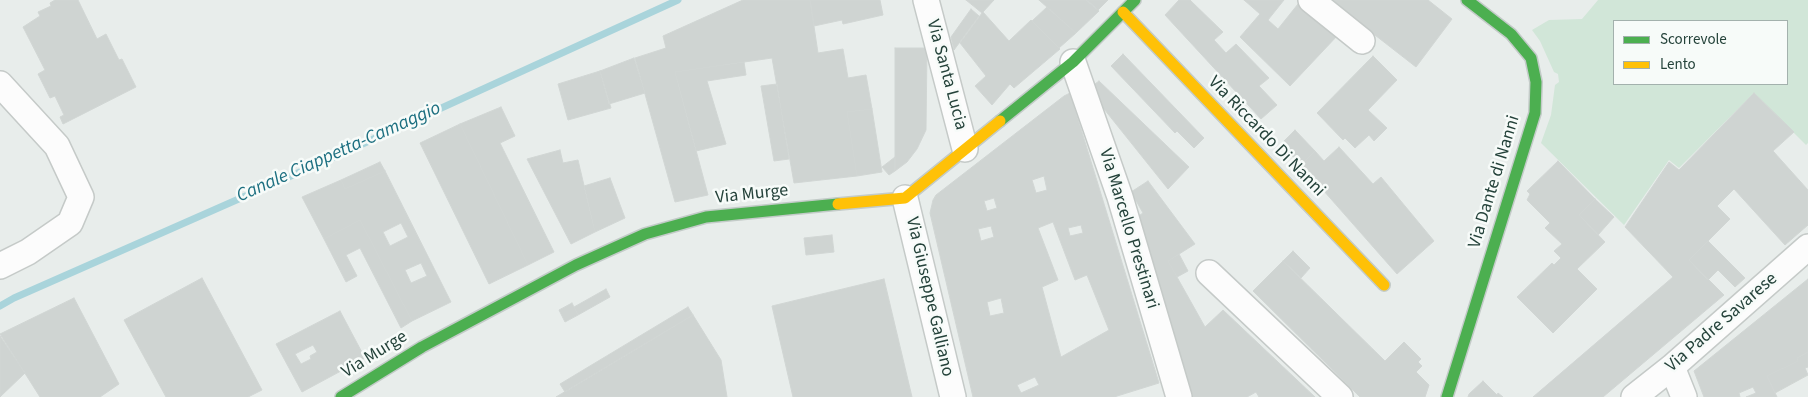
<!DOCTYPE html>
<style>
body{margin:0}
#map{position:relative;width:1808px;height:397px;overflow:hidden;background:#e8edeb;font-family:"Source Sans 3",sans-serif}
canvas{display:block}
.legend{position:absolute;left:1613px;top:20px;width:175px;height:65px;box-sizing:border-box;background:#f7fbf9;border:1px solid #a3b1ad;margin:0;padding:6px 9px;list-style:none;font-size:15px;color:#24423a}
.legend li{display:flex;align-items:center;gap:10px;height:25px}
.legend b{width:25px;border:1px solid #a3b1ad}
</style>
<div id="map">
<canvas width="1808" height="397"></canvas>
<ul class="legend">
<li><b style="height:6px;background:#4caf50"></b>Scorrevole</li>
<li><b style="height:6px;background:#ffc107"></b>Lento</li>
</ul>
</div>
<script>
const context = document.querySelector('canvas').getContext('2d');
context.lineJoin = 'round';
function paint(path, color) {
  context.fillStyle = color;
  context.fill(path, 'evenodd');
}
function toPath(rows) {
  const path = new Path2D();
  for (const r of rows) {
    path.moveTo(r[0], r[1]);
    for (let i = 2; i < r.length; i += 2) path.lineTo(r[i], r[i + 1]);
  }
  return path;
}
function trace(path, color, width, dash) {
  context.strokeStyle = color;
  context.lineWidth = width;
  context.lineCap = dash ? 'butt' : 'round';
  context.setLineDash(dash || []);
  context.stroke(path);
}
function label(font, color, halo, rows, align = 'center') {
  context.font = font + ' "Source Sans 3",sans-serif';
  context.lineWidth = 5;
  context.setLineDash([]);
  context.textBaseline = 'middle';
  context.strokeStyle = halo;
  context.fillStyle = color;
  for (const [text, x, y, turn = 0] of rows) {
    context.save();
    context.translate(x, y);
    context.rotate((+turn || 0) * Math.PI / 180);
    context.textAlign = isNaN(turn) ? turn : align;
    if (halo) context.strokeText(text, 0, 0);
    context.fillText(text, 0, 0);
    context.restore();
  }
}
paint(toPath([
 [1598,0,1808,0,1808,143,1806,145,1754,93,1679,168,1669,160,1624,225,1541,143,1551,115,1555,85,1559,82,1558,74,1554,72,1540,41,1532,30,1549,20,1582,19],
 [1614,21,1787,21,1787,84,1614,84]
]), '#d1e6d8');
trace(toPath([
 [0,306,14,298,334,157,678,0]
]), '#a9d4db', 7);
const building = toPath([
 [55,0,78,0,97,39,106,34,119,60,122,59,136,87,63,124,60,117,64,115,55,96,50,98,38,74,45,70,23,27,40,16,38,12,51,6,50,3,55,0],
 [743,0,810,0,818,53,843,49,848,78,866,75,872,109,847,112,857,176,794,183,772,58,675,72,708,195,675,202,635,58,666,48,663,36,743,0],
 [810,0,880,0,883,15,843,24,842,20,814,26,810,0],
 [966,0,994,0,983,12,1009,41,1031,20,1060,49,1014,88,1010,84,992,105,975,86,986,76,960,43,982,13,966,0],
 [1039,0,1086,0,1099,11,1076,33,1039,0],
 [1087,0,1108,0,1098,10,1087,0],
 [1179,0,1190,0,1223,32,1214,40,1226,53,1236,44,1269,78,1259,86,1277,105,1261,119,1165,15,1179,0],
 [1244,0,1284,0,1268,20,1278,29,1298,4,1338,35,1290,86,1240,37,1260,14,1244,0],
 [1330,0,1428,0,1452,19,1416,67,1330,0],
 [1047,7,1076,33,1059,48,1032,21,1047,7],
 [971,9,979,16,954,50,951,37,971,9],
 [895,48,927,48,926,130,917,149,907,162,895,171,895,48],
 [1123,54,1204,138,1194,148,1177,131,1175,133,1111,66,1123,54],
 [1373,56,1397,80,1368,110,1387,128,1374,141,1369,135,1355,148,1345,138,1343,140,1317,113,1373,56],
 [634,58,645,93,609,104,600,71,634,58],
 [744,62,746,75,707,81,726,144,696,151,675,72,744,62],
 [600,71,611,108,568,120,558,84,600,71],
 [1099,81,1189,167,1168,189,1100,104,1095,89,1095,84,1099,81],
 [777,84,789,159,774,161,761,86,777,84],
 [1070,93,1159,383,1114,397,973,397,930,213,933,200,936,195,1064,96,1070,93],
 [1044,176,1047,190,1036,193,1032,180,1044,176],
 [994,198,997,208,987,211,984,201,994,198],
 [1053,222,1075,280,1087,275,1109,330,1061,357,1042,287,1058,280,1038,228,1053,222],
 [1081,225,1083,233,1070,236,1068,228,1081,225],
 [991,226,994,237,981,241,978,229,991,226],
 [1001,298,1004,313,990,316,987,302,1001,298],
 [1035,377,1039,385,1021,393,1017,385,1035,377],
 [1754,93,1794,132,1773,151,1808,190,1808,225,1785,245,1734,189,1717,206,1730,219,1689,260,1724,295,1603,397,1533,397,1673,277,1625,227,1669,162,1679,170,1754,93],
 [501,107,515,136,500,143,554,252,528,265,460,124,501,107],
 [872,109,882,172,857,176,847,112,872,109],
 [460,124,528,265,489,284,420,143,460,124],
 [1295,130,1315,151,1301,165,1281,144,1295,130],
 [1339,147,1373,184,1381,177,1434,241,1397,274,1301,165,1315,151,1324,161,1339,147],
 [560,150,563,163,578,160,595,232,571,244,527,159,560,150],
 [895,157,895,171,889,175,882,167,895,157],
 [1558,161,1595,199,1579,215,1605,242,1577,269,1597,289,1553,333,1517,297,1552,263,1554,265,1561,258,1554,251,1562,244,1545,228,1550,223,1527,200,1530,194,1527,191,1558,161],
 [380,162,385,171,345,189,341,180,380,162],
 [385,171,451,302,412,321,360,220,324,239,302,197,341,180,345,189,385,171],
 [401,223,408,237,390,246,383,232,401,223],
 [421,263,427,276,411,283,405,270,421,263],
 [610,178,625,218,595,232,584,186,610,178],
 [1148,181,1195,244,1168,261,1205,327,1223,310,1315,397,1259,397,1256,392,1247,397,1193,397,1137,217,1143,213,1131,192,1148,181],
 [1595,199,1614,217,1598,235,1579,215,1595,199],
 [360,220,412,321,401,328,360,248,346,255,357,276,346,282,324,239,360,220],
 [832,235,834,252,806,255,804,238,832,235],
 [1708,241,1745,278,1735,287,1718,270,1708,280,1689,260,1708,241],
 [1293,251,1310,268,1301,278,1283,261,1293,251],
 [1179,254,1188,271,1177,277,1168,261,1179,254],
 [1283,261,1385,361,1404,342,1421,359,1418,362,1422,366,1416,372,1429,385,1425,397,1360,397,1253,291,1283,261],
 [202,278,262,390,248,397,166,397,124,320,202,278],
 [884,279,912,397,793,397,772,306,884,279],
 [1808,279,1808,352,1797,358,1798,361,1767,376,1777,397,1746,397,1756,393,1753,387,1739,393,1740,397,1704,397,1694,371,1808,279],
 [606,289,610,297,578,315,574,307,606,289],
 [74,298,119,384,100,397,40,397,0,334,74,298],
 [572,303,578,315,565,322,559,310,572,303],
 [688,307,693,315,565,392,560,384,688,307],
 [340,311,365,358,302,392,276,344,340,311],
 [313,345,317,352,310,356,311,359,301,364,295,354,313,345],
 [693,315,721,360,727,397,556,397,693,315],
 [0,336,25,373,0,397,0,336],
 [1808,352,1808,367,1805,368,1808,375,1775,393,1767,376,1798,361,1797,358,1808,352],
 [1483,381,1497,395,1498,393,1503,397,1468,397,1469,394,1483,381]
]);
paint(building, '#cfd4d2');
trace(building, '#d1d6d4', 1);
const street = toPath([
 [926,0,965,149],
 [1311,0,1362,41],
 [1073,62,1120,197,1179,397],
 [0,84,57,146,81,197,70,223,28,252,0,266],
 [905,198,953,397],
 [1209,273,1340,397],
 [1672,367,1684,397],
 [1634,397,1672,367,1808,247]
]);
const fast = toPath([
 [1000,121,1073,62,1135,0],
 [341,397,422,347,576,265,645,234,706,217,838,204],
 [1447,397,1535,113,1536,82,1531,58,1511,34,1467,0]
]);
const slow = toPath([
 [1123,12,1384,285],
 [838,204,905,198,1000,121]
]);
trace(street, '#c5cac8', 28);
trace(fast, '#c3cbc8', 14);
trace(slow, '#c3cbc8', 14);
trace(street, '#fcfcfc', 25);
trace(fast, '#4caf50', 11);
trace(slow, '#ffc107', 11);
label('18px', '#24423a', '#f7fbf9', [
 ["Via Santa Lucia",946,75,75],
 ["Via Riccardo Di Nanni",1266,137,46],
 ["Via Dante di Nanni",1495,182,-73],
 ["Via Murge",752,195,-6],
 ["Via Marcello Prestinari",1128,229,73],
 ["Via Giuseppe Galliano",929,297,77],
 ["Via Padre Savarese",1722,323,-41],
 ["Via Murge",375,355,-32]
]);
label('italic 19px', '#1c6f80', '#f7fbf9', [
 ["Canale Ciappetta-Camaggio",339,153,-24]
]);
</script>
